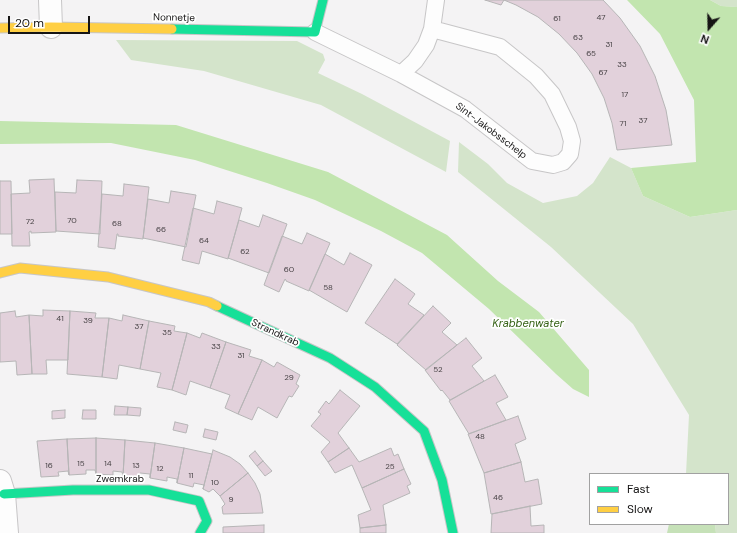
<!DOCTYPE html>
<style>
body{margin:0}
#map{position:relative;width:737px;height:533px;overflow:hidden;background:#f4f3f4;font-family:"DM Sans",sans-serif}
canvas{display:block}
.legend{position:absolute;left:589px;top:473px;width:140px;height:52px;box-sizing:border-box;background:#fff;border:1px solid #a1a1a1;margin:0;padding:5px 7px;list-style:none;font-size:12px;color:#151414}
.legend li{display:flex;align-items:center;gap:8px;height:20px}
.legend b{width:20px;border:1px solid #a1a1a1}
.north{position:absolute;left:689px;top:8px;width:40px;height:40px;-webkit-text-stroke:3px #fff;paint-order:stroke;rotate:200deg;font-size:11px;font-weight:700;line-height:16px;text-align:center;color:#151414}
.north::after{content:'';display:block;margin:auto;width:14px;height:18px;background:#151414;clip-path:polygon(50% 0,100% 100%,50% 72%,0 100%)}
.scale{position:absolute;left:8px;top:16px;width:82px;height:18px;box-sizing:border-box;border:2px solid #151414;border-top:0;padding-left:5px;font-size:12px;line-height:14px;white-space:nowrap;color:#151414;-webkit-text-stroke:3px #fff;paint-order:stroke}
</style>
<div id="map">
<canvas width="737" height="533"></canvas>
<ul class="legend">
<li><b style="height:5px;background:#16e098"></b>Fast</li>
<li><b style="height:5px;background:#ffcf43"></b>Slow</li>
</ul>
<div class="north">N</div>
<div class="scale">20 m</div>
</div>
<script>
const context = document.querySelector('canvas').getContext('2d');
context.lineJoin = 'round';
function paint(path, color) {
  context.fillStyle = color;
  context.fill(path, 'evenodd');
}
function toPath(rows) {
  const path = new Path2D();
  for (const r of rows) {
    path.moveTo(r[0], r[1]);
    for (let i = 2; i < r.length; i += 2) path.lineTo(r[i], r[i + 1]);
  }
  return path;
}
function trace(path, color, width, dash) {
  context.strokeStyle = color;
  context.lineWidth = width;
  context.lineCap = dash ? 'butt' : 'round';
  context.setLineDash(dash || []);
  context.stroke(path);
}
function label(font, color, halo, rows, align = 'center') {
  context.font = font + ' "DM Sans",sans-serif';
  context.lineWidth = 3.5;
  context.setLineDash([]);
  context.textBaseline = 'middle';
  context.strokeStyle = halo;
  context.fillStyle = color;
  for (const [text, x, y, turn = 0] of rows) {
    context.save();
    context.translate(x, y);
    context.rotate((+turn || 0) * Math.PI / 180);
    context.textAlign = isNaN(turn) ? turn : align;
    if (halo) context.strokeText(text, 0, 0);
    context.fillText(text, 0, 0);
    context.restore();
  }
}
paint(toPath([
 [710,0,737,0,737,7,721,6],
 [116,40,297,41,323,54,325,60,318,73,362,94,450,141,446,172,321,105,204,71,131,60],
 [459,142,488,164,507,183,543,203,577,196,593,183,610,157,631,168,643,196,690,217,737,210,737,533,716,533,715,524,728,524,728,474,686,474,689,415,633,324,551,247,458,172]
]), '#d4e4cb');
paint(toPath([
 [669,524,715,524,716,533,667,533]
]), '#c6e1b8');
paint(toPath([
 [627,0,710,0,721,6,737,7,737,210,690,217,643,196,631,168,696,162,694,100,660,34],
 [0,121,176,125,328,172,447,235,498,281,539,312,589,370,589,397,573,389,556,374,489,309,422,253,381,231,315,200,267,183,195,160,111,143,0,144]
]), '#c2e5af');
const building = toPath([
 [485,0,504,0,501,5,485,0],
 [504,0,603,0,620,18,640,46,655,76,666,110,672,145,617,150,612,123,604,98,592,74,577,53,559,34,538,17,516,5,504,0],
 [54,179,56,232,31,233,31,231,29,232,30,246,12,246,11,194,30,193,29,180,54,179],
 [77,180,102,181,100,234,56,231,55,192,76,193,77,180],
 [0,181,11,181,12,234,0,234,0,181],
 [124,184,149,187,143,239,118,236,118,234,117,234,115,249,98,247,102,194,123,196,124,184],
 [171,191,196,195,186,247,143,238,148,199,169,203,171,191],
 [217,201,242,208,228,259,202,251,199,264,182,260,193,208,214,214,217,201],
 [263,215,287,224,269,273,228,258,239,220,259,227,263,215],
 [307,233,330,243,309,291,286,281,286,280,285,279,279,292,264,285,282,236,302,244,307,233],
 [350,253,372,265,347,312,309,290,325,254,344,265,350,253],
 [395,279,415,294,408,304,424,315,397,344,365,323,395,279],
 [433,306,451,323,442,332,457,345,426,370,397,345,433,306],
 [43,310,70,311,68,360,46,360,47,374,32,374,29,315,43,316,43,310],
 [15,311,16,317,29,315,32,374,17,375,16,361,0,362,0,313,15,311],
 [70,311,96,313,95,318,109,318,102,377,67,374,70,311],
 [123,315,149,321,140,369,119,365,117,379,102,377,109,318,122,321,123,315],
 [149,321,175,326,174,331,187,333,172,390,157,387,161,373,140,369,149,321],
 [187,333,200,338,202,333,226,342,210,388,190,381,186,395,172,390,187,333],
 [466,338,482,358,472,366,484,381,450,400,442,390,441,391,425,370,466,338],
 [226,342,251,350,249,356,262,360,238,414,225,408,230,395,210,388,226,342],
 [262,360,274,367,277,362,300,375,296,384,299,386,292,397,289,396,277,418,258,407,252,420,238,414,262,360],
 [495,375,508,397,496,403,506,420,469,434,449,401,495,375],
 [340,390,360,406,338,433,349,448,328,462,321,452,330,442,311,426,321,414,318,412,326,401,329,404,340,390],
 [115,406,128,407,127,415,114,415,115,406],
 [128,407,141,408,140,416,127,415,128,407],
 [65,410,65,418,52,419,52,411,65,410],
 [83,410,96,410,96,419,82,419,83,410],
 [518,416,526,439,515,444,521,462,484,473,468,434,518,416],
 [175,422,188,425,186,433,173,430,175,422],
 [205,429,218,432,216,440,203,437,205,429],
 [96,438,96,474,95,470,86,470,86,474,69,475,67,439,96,438],
 [96,438,125,440,123,476,122,472,113,471,113,475,96,474,96,438],
 [67,439,69,475,68,471,58,472,59,476,41,477,37,441,67,439],
 [125,440,155,443,150,478,150,474,140,473,140,477,123,476,125,440],
 [155,443,184,448,177,483,177,479,167,477,167,481,150,478,155,443],
 [184,448,212,454,203,489,204,485,194,483,193,487,177,483,184,448],
 [349,448,359,462,391,448,394,456,398,454,404,469,362,488,352,465,335,473,328,462,349,448],
 [213,450,230,457,240,464,248,473,220,496,213,489,209,492,203,489,213,450],
 [255,451,263,461,257,466,249,456,255,451],
 [263,461,272,471,265,476,257,466,263,461],
 [521,462,525,482,538,479,542,504,491,514,484,473,521,462],
 [404,469,411,484,407,486,410,493,383,505,386,525,360,528,358,515,371,510,362,488,404,469],
 [248,473,255,483,260,494,263,513,223,514,222,507,225,504,220,496,248,473],
 [530,506,531,526,544,525,544,533,491,533,492,514,530,506],
 [264,525,264,533,223,533,223,527,264,525],
 [386,525,386,533,360,533,360,528,386,525]
]);
paint(building, '#e2d1db');
trace(building, '#b6b5b6', 1);
const lane = toPath([
 [315,32,401,74,465,109,532,161,553,165,563,162,570,154,572,141,568,127,552,94,536,76,500,47,432,29],
 [401,74,415,61,426,45,432,29,436,0]
]);
const street = toPath([
 [50,0,51,27],
 [0,481,4,494,7,533]
]);
const fast = toPath([
 [172,29,315,32,323,0],
 [217,306,330,358,375,387,424,431,442,480,453,533],
 [4,494,73,490,149,490,199,501,207,521,200,533]
]);
const slow = toPath([
 [0,28,51,27,172,29],
 [0,273,20,268,108,277,209,302,217,306]
]);
trace(lane, '#c7c6c7', 18);
trace(street, '#c7c6c7', 24);
trace(fast, '#c7c6c7', 11);
trace(slow, '#c7c6c7', 11);
trace(lane, '#fdfdfd', 16);
trace(street, '#fdfdfd', 22);
trace(fast, '#16e098', 9);
trace(slow, '#ffcf43', 9);
label('8px', '#484346', null, [
 ["47",601,18],
 ["61",557,19],
 ["63",578,38],
 ["31",609,45],
 ["65",591,54],
 ["33",622,65],
 ["67",603,73],
 ["17",625,95],
 ["37",643,121],
 ["71",623,124],
 ["70",72,221],
 ["72",30,222],
 ["68",117,224],
 ["66",161,230],
 ["64",204,241],
 ["62",245,252],
 ["60",289,270],
 ["58",328,288],
 ["41",60,319],
 ["39",88,321],
 ["37",139,327],
 ["35",167,333],
 ["33",216,347],
 ["31",241,356],
 ["52",438,370],
 ["29",289,378],
 ["48",480,437],
 ["15",81,464],
 ["14",108,464],
 ["16",49,466],
 ["13",136,466],
 ["25",390,467],
 ["12",160,469],
 ["11",191,476],
 ["10",215,483],
 ["46",498,498],
 ["9",231,500]
]);
label('10px', '#151414', '#fff', [
 ["Nonnetje",174,18,1],
 ["Sint-Jakobsschelp",491,131,37],
 ["Strandkrab",275,333,25],
 ["Zwemkrab",120,479]
]);
label('italic 11px', '#366216', '#fff', [
 ["Krabbenwater",528,324]
]);
</script>
